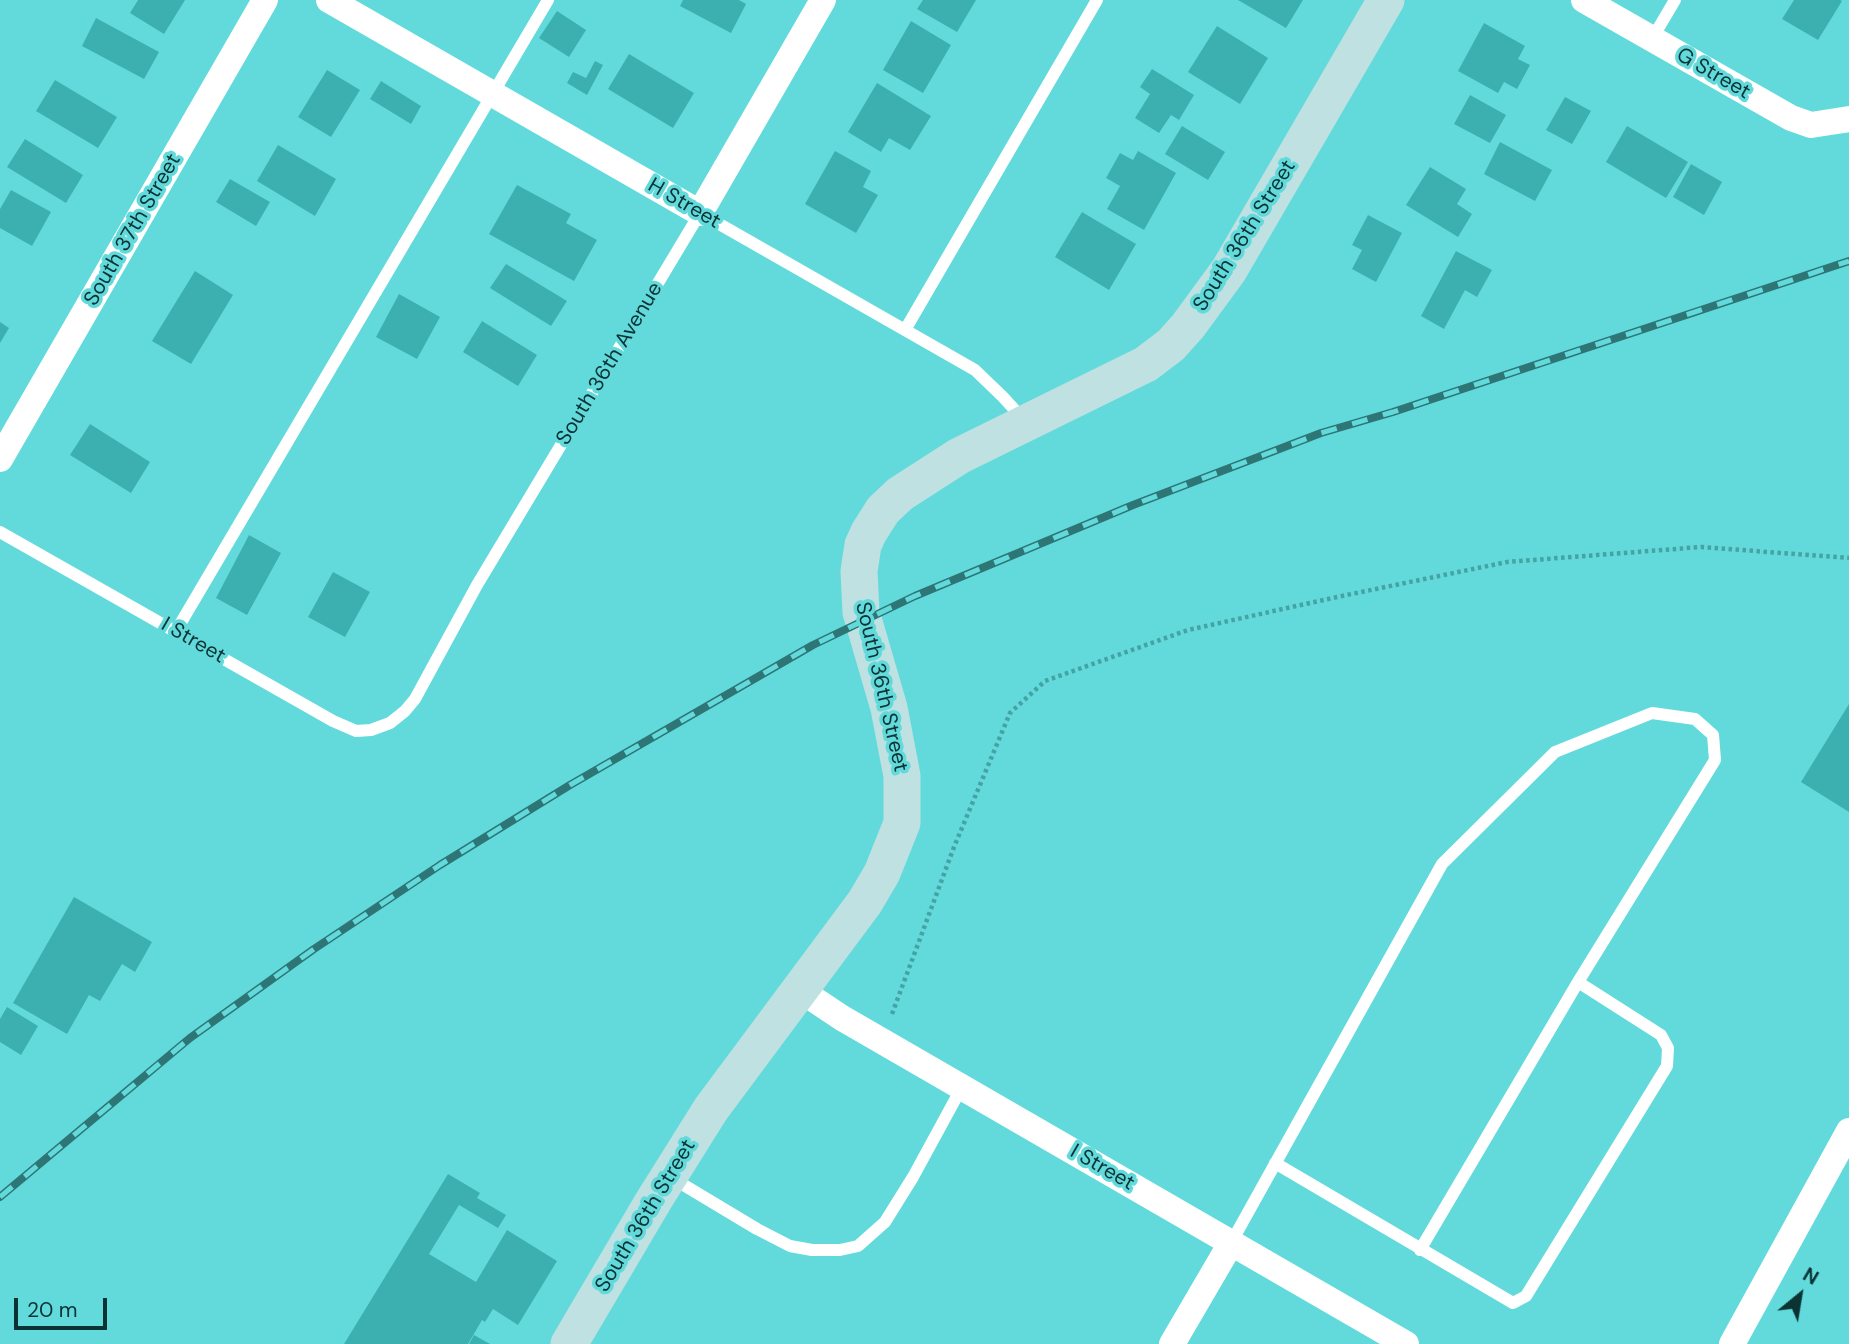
<!DOCTYPE html>
<style>
body{margin:0}
#map{position:relative;width:1849px;height:1344px;overflow:hidden;background:#62dadb;font-family:"DM Sans",sans-serif}
canvas{display:block}
.north{position:absolute;left:1765px;top:1260px;width:70px;height:70px;-webkit-text-stroke:5px #62dadb;paint-order:stroke;rotate:30deg;font-size:19px;font-weight:700;line-height:28px;text-align:center;color:#0c3334}
.north::after{content:'';display:block;margin:auto;width:24px;height:32px;background:#0c3334;clip-path:polygon(50% 0,100% 100%,50% 72%,0 100%)}
.scale{position:absolute;left:14px;top:1298px;width:93px;height:32px;box-sizing:border-box;border:4px solid #0c3334;border-top:0;padding-left:9px;font-size:21px;line-height:24px;white-space:nowrap;color:#0c3334;-webkit-text-stroke:5px #62dadb;paint-order:stroke}
</style>
<div id="map">
<canvas width="1849" height="1344"></canvas>
<div class="north">N</div>
<div class="scale">20 m</div>
</div>
<script>
const context = document.querySelector('canvas').getContext('2d');
context.lineJoin = 'round';
function paint(path, color) {
  context.fillStyle = color;
  context.fill(path, 'evenodd');
}
function toPath(rows) {
  const path = new Path2D();
  for (const r of rows) {
    path.moveTo(r[0], r[1]);
    for (let i = 2; i < r.length; i += 2) path.lineTo(r[i], r[i + 1]);
  }
  return path;
}
function trace(path, color, width, dash) {
  context.strokeStyle = color;
  context.lineWidth = width;
  context.lineCap = dash ? 'butt' : 'round';
  context.setLineDash(dash || []);
  context.stroke(path);
}
function label(font, color, halo, rows, align = 'center') {
  context.font = font + ' "DM Sans",sans-serif';
  context.lineWidth = 7;
  context.setLineDash([]);
  context.textBaseline = 'middle';
  context.strokeStyle = halo;
  context.fillStyle = color;
  for (const [text, x, y, turn = 0] of rows) {
    context.save();
    context.translate(x, y);
    context.rotate((+turn || 0) * Math.PI / 180);
    context.textAlign = isNaN(turn) ? turn : align;
    if (halo) context.strokeText(text, 0, 0);
    context.fillText(text, 0, 0);
    context.restore();
  }
}
paint(toPath([
 [138,0,185,0,164,34,130,13],
 [683,0,739,0,746,4,731,33,680,6],
 [923,0,976,0,957,32,917,9],
 [1238,0,1303,0,1286,28],
 [1794,0,1840,0,1842,1,1818,40,1782,19],
 [557,11,586,30,569,57,539,38],
 [96,18,159,52,144,79,82,46],
 [911,21,951,45,923,93,883,70],
 [1484,23,1525,46,1518,59,1530,65,1517,89,1504,82,1498,93,1458,71],
 [1217,26,1268,58,1240,104,1188,72],
 [629,54,694,93,673,128,608,89],
 [595,61,603,65,587,95,567,83,573,72,586,78],
 [1152,69,1194,95,1179,120,1171,115,1159,133,1135,118,1150,94,1140,87],
 [327,70,360,90,331,137,298,117],
 [55,80,117,117,98,148,36,111],
 [381,81,421,106,411,124,370,99],
 [877,83,931,116,910,150,889,138,881,152,848,132],
 [1470,95,1506,115,1490,143,1454,124],
 [1565,97,1591,111,1572,144,1546,130],
 [1182,126,1225,152,1208,180,1165,154],
 [1627,126,1688,162,1666,198,1606,162],
 [25,139,83,175,66,203,7,167],
 [1500,142,1552,170,1535,201,1484,174],
 [278,145,336,179,315,216,257,181],
 [835,151,871,171,863,187,878,195,856,233,805,204],
 [1138,151,1176,173,1144,230,1107,209,1120,186,1106,178,1120,153,1133,160],
 [1691,164,1722,182,1704,215,1673,197],
 [1430,167,1466,189,1457,204,1472,214,1458,237,1406,205],
 [230,179,270,202,256,226,216,202],
 [517,185,571,214,566,223,597,240,574,281,489,234],
 [11,190,51,212,32,246,0,228,0,209],
 [1082,212,1136,244,1109,290,1055,257],
 [1368,215,1402,233,1376,282,1352,269,1362,250,1352,245],
 [1456,251,1492,270,1477,297,1465,290,1444,329,1421,316],
 [506,264,567,301,551,326,490,288],
 [195,271,233,295,191,364,152,341],
 [399,294,440,317,417,359,376,337],
 [482,321,537,355,518,386,463,352],
 [0,322,9,328,0,343],
 [90,424,150,462,131,493,70,455],
 [249,535,281,553,247,615,216,598],
 [333,572,370,592,345,637,308,617],
 [1849,704,1849,812,1801,782],
 [74,897,152,942,135,972,122,964,100,1001,89,995,67,1034,13,1003],
 [7,1007,38,1026,21,1055,0,1042,0,1019],
 [448,1174,480,1193,477,1198,506,1215,498,1228,459,1205,429,1254,476,1282,507,1230,557,1261,518,1325,493,1309,485,1322,482,1320,468,1344,344,1344],
 [474,1335,490,1344,469,1344]
]), '#3cb0b1');
trace(toPath([
 [892,1014,954,847,1010,713,1045,681,1188,630,1337,597,1507,562,1701,547,1849,558]
]), '#45a3a4', 4.5, [3.5, 3.5]);
trace(toPath([
 [1652,39,1675,0],
 [905,330,1097,0],
 [0,532,333,721,356,731,371,730,390,723,405,711,415,699,477,585,700,213,975,370,1003,397,1024,420],
 [176,631,548,0],
 [1275,1163,1513,1303,1526,1296,1667,1066,1668,1048,1661,1035,1578,982],
 [672,1178,757,1229,790,1246,812,1250,840,1250,858,1246,885,1222,913,1177,962,1087],
 [1231,1243,1442,864,1555,752,1652,713,1695,719,1713,735,1715,760,1578,982,1420,1250]
]), '#fff', 12);
trace(toPath([
 [329,0,700,213,823,0],
 [1584,0,1791,118,1811,125,1849,119],
 [0,459,265,0],
 [800,990,842,1018,1406,1344],
 [1172,1344,1231,1243],
 [1732,1344,1849,1131]
]), '#fff', 26);
trace(toPath([
 [569,1344,654,1200,711,1109,865,902,882,873,902,823,902,776,889,708,861,612,859,571,863,545,869,532,883,510,900,494,959,456,1146,364,1171,345,1188,326,1229,270,1386,0]
]), '#c0e1e1', 37);
const rail = toPath([
 [0,1197,190,1038,314,949,440,865,570,785,813,645,915,596,1133,505,1321,433,1393,412,1849,261]
]);
trace(rail, '#2e7576', 8);
trace(rail, '#62dadb', 5, [16]);
label('21px', '#0c3334', '#62dadb', [
 ["G Street",1713,74,30],
 ["H Street",684,204,30],
 ["South 37th Street",133,230,-60],
 ["South 36th Street",1245,236,-58],
 ["South 36th Avenue",610,364,-59],
 ["I Street",193,641,30],
 ["South 36th Street",881,687,77],
 ["I Street",1102,1168,30],
 ["South 36th Street",646,1216,-59]
]);
</script>
